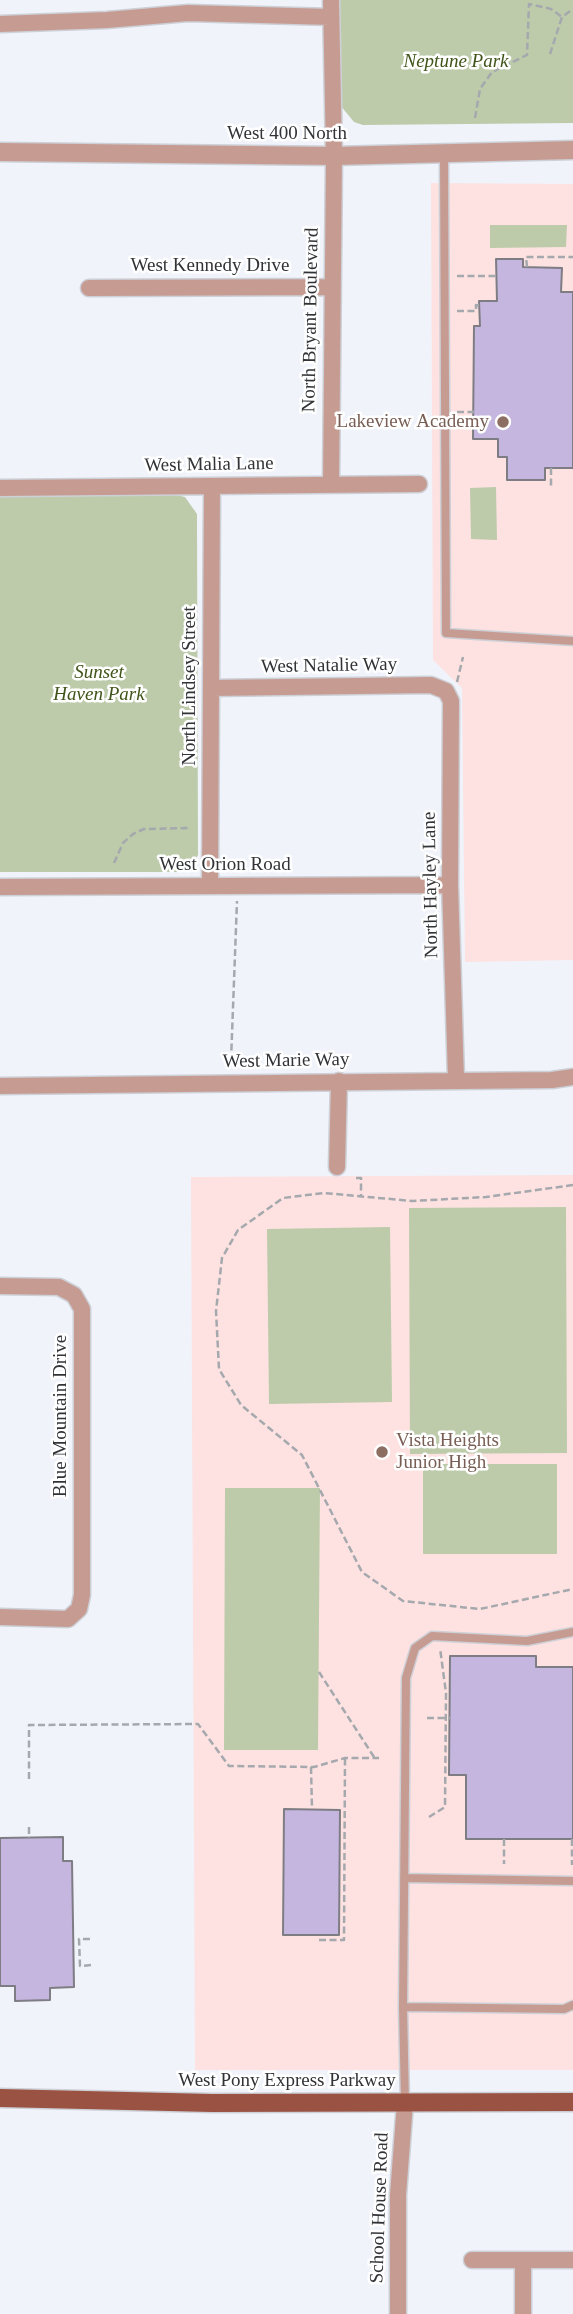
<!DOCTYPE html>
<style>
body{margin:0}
canvas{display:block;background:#f0f3fa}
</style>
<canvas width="573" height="2314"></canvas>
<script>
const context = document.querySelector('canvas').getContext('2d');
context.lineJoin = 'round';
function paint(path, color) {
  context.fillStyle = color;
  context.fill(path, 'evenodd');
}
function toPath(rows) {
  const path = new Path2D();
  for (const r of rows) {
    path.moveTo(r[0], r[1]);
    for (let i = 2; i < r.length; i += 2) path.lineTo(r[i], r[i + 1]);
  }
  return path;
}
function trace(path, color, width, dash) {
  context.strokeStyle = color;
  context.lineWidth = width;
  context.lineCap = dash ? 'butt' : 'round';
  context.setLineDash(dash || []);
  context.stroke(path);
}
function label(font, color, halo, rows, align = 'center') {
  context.font = font + ' "Times New Roman",serif';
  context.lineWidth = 5;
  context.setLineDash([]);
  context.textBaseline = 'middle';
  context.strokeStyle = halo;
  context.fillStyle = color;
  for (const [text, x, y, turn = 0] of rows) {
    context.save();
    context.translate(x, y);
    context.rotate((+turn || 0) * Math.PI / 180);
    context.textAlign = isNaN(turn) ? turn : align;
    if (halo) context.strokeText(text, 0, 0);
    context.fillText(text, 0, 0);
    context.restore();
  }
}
paint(toPath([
 [431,183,573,184,573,960,465,962,462,688,433,660],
 [573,1175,573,2070,195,2070,191,1177]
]), '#fde2e1');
paint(toPath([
 [338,0,573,0,573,123,363,125,354,122,340,105],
 [490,225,567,225,566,247,490,248],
 [496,487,497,540,471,539,470,488],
 [176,495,185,497,197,514,198,855,189,870,183,872,0,872,0,497],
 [566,1207,567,1453,410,1454,409,1208],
 [390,1227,392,1402,269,1404,267,1229],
 [423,1464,557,1464,557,1554,423,1554],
 [225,1488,320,1488,318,1750,224,1750]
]), '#bdcbab');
const building = toPath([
 [496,259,523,259,523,267,562,268,561,292,573,292,573,468,545,468,545,480,507,480,507,457,498,457,498,439,473,439,474,326,480,326,479,301,497,301,496,259],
 [450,1656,536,1656,536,1667,573,1667,573,1839,466,1839,466,1775,449,1775,450,1656],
 [284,1809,340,1810,339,1935,283,1935,284,1809],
 [63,1837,63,1861,72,1861,74,1987,50,1988,50,2000,15,2001,15,1986,0,1986,0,1838,63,1837]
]);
paint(building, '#c4b6de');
trace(building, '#7f7d84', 2);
const service = toPath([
 [444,153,446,633,573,641],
 [404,1878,573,1881],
 [403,2007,564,2009,573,2005],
 [405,2103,403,2007,406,1678,415,1648,432,1636,527,1641,573,1632]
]);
const minor = toPath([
 [0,24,107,20,188,13,331,17],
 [89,288,332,287],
 [331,485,334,156,331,0],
 [0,488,419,484],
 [211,688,431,685,446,691,451,701,450,885,456,1079],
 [210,886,212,486],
 [0,887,450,885],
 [0,1086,552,1080,573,1077],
 [337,1167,339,1081],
 [0,1286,59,1287,74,1295,82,1309,82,1595,79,1609,68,1619,0,1617],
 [472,2260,573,2260],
 [523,2260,523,2314],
 [398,2314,398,2195,405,2103]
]);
const tertiary = toPath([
 [0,152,334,156,573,150]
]);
const primary = toPath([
 [0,2098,212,2103,573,2102]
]);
trace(service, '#ced0d7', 11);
trace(minor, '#ced0d7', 19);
trace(tertiary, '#ced0d7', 21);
trace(primary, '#ced0d7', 21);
trace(toPath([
 [550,54,562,17,573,9],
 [475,118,480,89,492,72,527,55,529,4,551,9,562,17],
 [527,267,526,257,573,257],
 [457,276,497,276],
 [457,311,476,311,476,305,480,306],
 [457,412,474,412],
 [551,468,551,486],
 [457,682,463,657],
 [114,863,123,843,133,834,144,829,190,828],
 [231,1061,237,901],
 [356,1178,361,1178,361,1196],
 [573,1185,486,1197,412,1201,324,1193,283,1198,238,1230,222,1258,216,1311,219,1369,241,1405,302,1455,362,1572,403,1601,480,1609,573,1589],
 [319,1672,374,1757],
 [427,1718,450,1718],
 [311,1767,312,1809],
 [29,1779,29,1725,198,1724,229,1766,314,1767,345,1758,379,1758],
 [429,1817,445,1807,446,1693,440,1648],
 [29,1827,29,1838],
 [504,1839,504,1864],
 [572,1839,572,1865],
 [319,1940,344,1940,345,1758],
 [91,1965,80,1966,79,1939,91,1939]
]), '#a5a8ad', 2.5, [7, 3.5]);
trace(service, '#c69c92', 8);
trace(minor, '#c69c92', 16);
trace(tertiary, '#c69c92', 18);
trace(primary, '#9a5242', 18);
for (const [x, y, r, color] of [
 [503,422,7,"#8d6e63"],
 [382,1452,7,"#8d6e63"]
]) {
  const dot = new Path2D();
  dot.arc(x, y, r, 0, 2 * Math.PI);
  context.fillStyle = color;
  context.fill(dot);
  trace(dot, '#fff', 2.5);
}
label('italic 19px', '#41551a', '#fff', [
 ["Neptune Park",456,62],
 ["Sunset",99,673],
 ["Haven Park",99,695]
]);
label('19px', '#323336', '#fff', [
 ["West 400 North",287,134],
 ["West Kennedy Drive",210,266],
 ["North Bryant Boulevard",311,320,-89],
 ["West Malia Lane",209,465,-1],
 ["West Natalie Way",329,666,-1],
 ["North Lindsey Street",190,686,-90],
 ["West Orion Road",225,865],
 ["North Hayley Lane",431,885,-91],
 ["West Marie Way",286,1061,-1],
 ["Blue Mountain Drive",61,1416,-90],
 ["West Pony Express Parkway",287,2081],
 ["School House Road",380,2208,-88]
]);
label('19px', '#785e54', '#fff', [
 ["Lakeview Academy",489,422],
 ["Vista Heights",396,1441,"left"],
 ["Junior High",396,1463,"left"]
], 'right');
</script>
